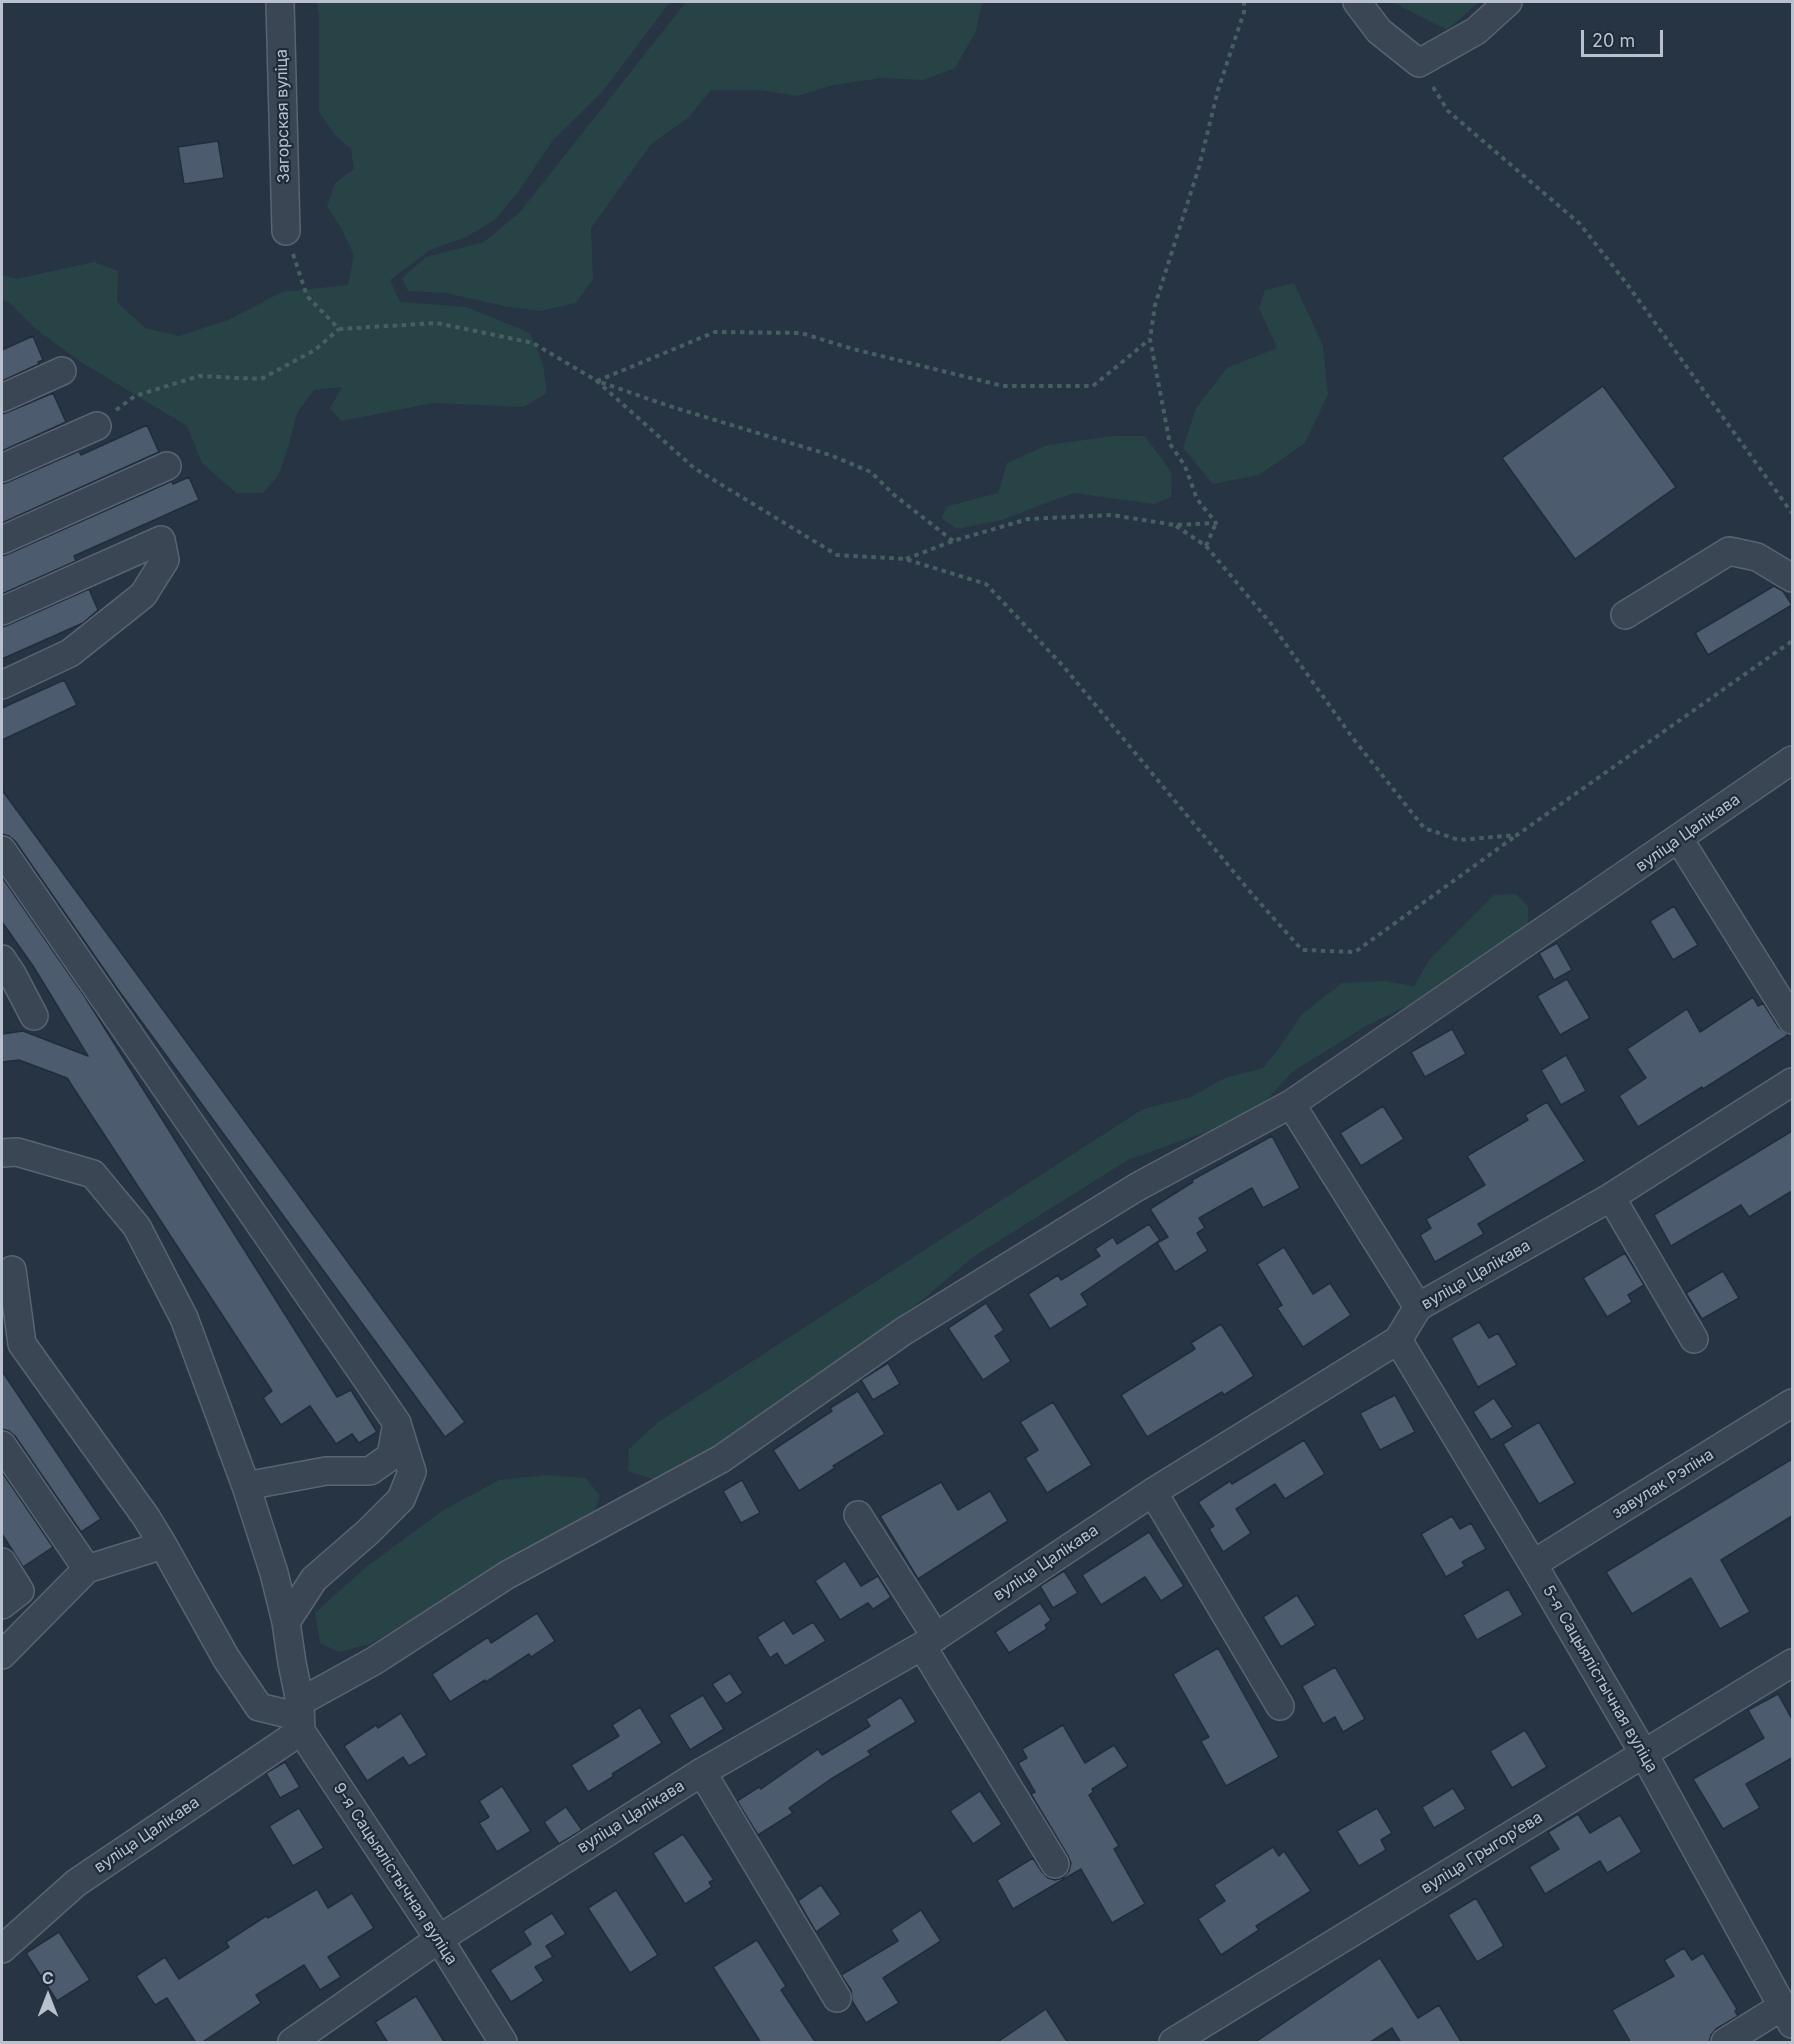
<!DOCTYPE html>
<meta charset="utf-8">
<style>
body{margin:0}
#map{position:relative;width:1794px;height:2044px;overflow:hidden;background:#263444;font-family:Inter,sans-serif}
canvas{display:block}
.frame{position:absolute;inset:0;border:3px solid #b8c1cd;pointer-events:none}
.north{position:absolute;left:18px;top:1966px;width:60px;height:60px;-webkit-text-stroke:4px #1f2b39;paint-order:stroke;rotate:0deg;font-size:16px;font-weight:700;line-height:24px;text-align:center;color:#b8c1cd}
.north::after{content:'';display:block;margin:auto;width:21px;height:27px;background:#b8c1cd;clip-path:polygon(50% 0,100% 100%,50% 72%,0 100%)}
.scale{position:absolute;left:1581px;top:30px;width:82px;height:27px;box-sizing:border-box;border:3px solid #b8c1cd;border-top:0;padding-left:8px;font-size:18px;line-height:21px;white-space:nowrap;color:#b8c1cd;-webkit-text-stroke:4px #1f2b39;paint-order:stroke}
</style>
<div id="map">
<canvas width="1794" height="2044"></canvas>
<div class="frame"></div>
<div class="north">С</div>
<div class="scale">20 m</div>
</div>
<script>
const context = document.querySelector('canvas').getContext('2d');
context.lineJoin = 'round';
function paint(path, color) {
  context.fillStyle = color;
  context.fill(path, 'evenodd');
}
function toPath(rows) {
  const path = new Path2D();
  for (const r of rows) {
    path.moveTo(r[0], r[1]);
    for (let i = 2; i < r.length; i += 2) path.lineTo(r[i], r[i + 1]);
  }
  return path;
}
function trace(path, color, width, dash) {
  context.strokeStyle = color;
  context.lineWidth = width;
  context.lineCap = dash ? 'butt' : 'round';
  context.setLineDash(dash || []);
  context.stroke(path);
}
function label(font, color, halo, rows, align = 'center') {
  context.font = font + ' Inter,sans-serif';
  context.lineWidth = 4.5;
  context.setLineDash([]);
  context.textBaseline = 'middle';
  context.strokeStyle = halo;
  context.fillStyle = color;
  for (const [text, x, y, turn = 0] of rows) {
    context.save();
    context.translate(x, y);
    context.rotate((+turn || 0) * Math.PI / 180);
    context.textAlign = isNaN(turn) ? turn : align;
    if (halo) context.strokeText(text, 0, 0);
    context.fillText(text, 0, 0);
    context.restore();
  }
}
paint(toPath([
 [317,2,670,2,603,91,553,140,521,188,496,219,468,236,430,250,390,280,400,302,467,307,530,333,543,364,547,393,523,407,433,403,341,421,330,408,342,387,314,390,297,413,287,451,278,476,263,493,236,493,202,463,187,426,81,362,37,330,11,304,2,299,2,275,17,279,94,262,118,271,117,302,145,328,179,336,228,320,282,292,348,285,354,256,343,231,327,206,335,183,354,169,351,149,335,135,319,112,319,16],
 [686,2,982,2,976,31,955,68,923,80,881,78,834,85,797,96,761,90,711,90,688,118,651,144,591,228,593,279,576,303,540,311,508,307,446,293,408,291,402,278,426,257,484,242,520,212],
 [1392,2,1479,2,1447,30],
 [1294,283,1323,346,1328,394,1305,443,1259,475,1213,484,1183,448,1196,408,1227,368,1277,348,1259,308,1265,290],
 [1114,436,1145,436,1172,473,1171,497,1154,504,1073,493,1001,520,957,529,941,518,948,506,998,493,1007,463,1047,445],
 [1516,894,1528,906,1528,928,1421,999,1366,1026,1292,1072,1264,1103,1211,1130,1128,1160,973,1257,922,1300,747,1432,652,1479,628,1471,629,1449,658,1422,1143,1109,1191,1097,1225,1078,1263,1068,1277,1051,1302,1014,1342,983,1384,981,1414,986,1430,959,1494,895],
 [546,1475,586,1478,600,1496,593,1515,370,1644,339,1652,320,1643,315,1613,366,1567,442,1511,499,1480]
]), '#284345');
const building = toPath([
 [218,141,224,178,184,184,178,147,218,141],
 [33,336,43,360,38,362,39,364,2,381,2,350,33,336],
 [1603,386,1676,487,1575,559,1502,458,1603,386],
 [53,393,66,422,2,451,2,414,8,412,53,393],
 [147,425,159,452,2,523,2,484,8,482,79,451,81,455,147,425],
 [189,477,199,500,74,556,76,561,2,594,2,556,8,554,172,481,173,484,189,477],
 [1774,586,1783,591,1792,605,1708,655,1695,633,1774,586],
 [89,589,98,610,83,623,2,659,2,627,8,625,89,589],
 [64,680,77,705,2,740,2,708,64,680],
 [2,790,465,1422,445,1437,119,991,15,841,9,836,2,834,2,790],
 [2,877,85,997,337,1397,351,1390,377,1432,359,1443,352,1434,336,1444,310,1406,281,1425,263,1398,272,1391,67,1078,19,1060,2,1062,2,1034,23,1031,88,1056,33,966,2,922,2,877],
 [1674,906,1698,945,1673,960,1650,921,1674,906],
 [1557,943,1572,970,1554,980,1539,953,1557,943],
 [1567,979,1590,1018,1560,1035,1537,996,1567,979],
 [1753,997,1758,1006,1763,1003,1779,1028,1788,1035,1703,1089,1702,1087,1638,1127,1619,1096,1646,1078,1627,1049,1687,1009,1700,1032,1753,997],
 [1452,1029,1466,1054,1425,1077,1411,1052,1452,1029],
 [1566,1055,1586,1091,1561,1105,1541,1070,1566,1055],
 [1547,1102,1585,1161,1478,1224,1484,1234,1435,1262,1420,1235,1431,1228,1426,1219,1485,1185,1467,1156,1528,1120,1525,1115,1547,1102],
 [1383,1106,1404,1139,1361,1166,1340,1133,1383,1106],
 [1792,1131,1792,1191,1749,1217,1741,1205,1671,1246,1654,1215,1792,1131],
 [1272,1136,1300,1188,1263,1208,1252,1188,1199,1218,1205,1228,1197,1233,1208,1251,1175,1272,1157,1243,1168,1237,1150,1209,1193,1182,1192,1180,1272,1136],
 [1149,1224,1160,1240,1081,1294,1088,1305,1050,1329,1028,1294,1058,1275,1061,1280,1100,1256,1095,1249,1113,1237,1117,1244,1149,1224],
 [1284,1247,1313,1294,1330,1283,1351,1315,1303,1347,1277,1308,1282,1305,1257,1264,1284,1247],
 [1625,1253,1644,1285,1628,1295,1632,1302,1607,1317,1583,1278,1625,1253],
 [1723,1271,1739,1298,1702,1319,1686,1293,1723,1271],
 [986,1303,1004,1330,995,1336,1011,1361,983,1380,948,1328,986,1303],
 [1479,1322,1489,1338,1498,1333,1517,1365,1478,1387,1451,1338,1479,1322],
 [1221,1324,1254,1376,1224,1395,1222,1392,1147,1437,1121,1395,1195,1349,1191,1343,1221,1324],
 [888,1363,900,1384,873,1400,861,1380,888,1363],
 [2,1371,101,1519,81,1532,15,1436,9,1431,2,1429,2,1371],
 [858,1391,885,1434,833,1466,835,1468,799,1491,773,1450,832,1411,830,1408,858,1391],
 [1395,1395,1415,1432,1380,1450,1360,1413,1395,1395],
 [1494,1398,1513,1427,1491,1440,1473,1412,1494,1398],
 [1053,1402,1092,1465,1047,1493,1025,1458,1038,1450,1020,1422,1053,1402],
 [1539,1422,1575,1483,1539,1504,1503,1444,1539,1422],
 [1304,1440,1325,1474,1285,1499,1275,1484,1236,1509,1251,1533,1223,1552,1209,1529,1214,1526,1198,1502,1230,1481,1232,1484,1304,1440],
 [1792,1459,1792,1516,1721,1560,1750,1612,1720,1629,1691,1578,1632,1614,1606,1572,1792,1459],
 [2,1472,53,1547,23,1567,2,1534,2,1472],
 [742,1480,760,1513,741,1523,723,1491,742,1480],
 [941,1482,958,1510,990,1491,1008,1521,918,1579,880,1516,941,1482],
 [1452,1516,1460,1529,1471,1523,1486,1549,1462,1562,1465,1566,1446,1577,1421,1534,1452,1516],
 [1149,1532,1184,1586,1161,1601,1145,1577,1101,1605,1082,1575,1149,1532],
 [845,1561,861,1586,878,1576,891,1597,873,1609,868,1603,840,1620,815,1581,845,1561],
 [1064,1571,1078,1593,1053,1608,1040,1586,1064,1571],
 [1508,1589,1523,1615,1477,1640,1463,1615,1508,1589],
 [1297,1595,1316,1625,1281,1647,1263,1617,1297,1595],
 [1040,1603,1051,1620,1045,1625,1047,1629,1009,1653,995,1632,1040,1603],
 [537,1613,555,1641,531,1657,529,1654,486,1682,485,1680,450,1702,432,1674,488,1637,491,1643,537,1613],
 [784,1620,793,1634,813,1622,826,1641,785,1666,777,1653,770,1658,757,1637,784,1620],
 [1218,1648,1279,1757,1226,1786,1201,1741,1209,1737,1173,1674,1218,1648],
 [1335,1667,1365,1719,1343,1732,1335,1717,1323,1724,1302,1686,1335,1667],
 [730,1673,743,1693,726,1704,712,1684,730,1673],
 [1778,1694,1792,1719,1792,1758,1746,1784,1760,1808,1723,1829,1693,1779,1764,1738,1748,1710,1778,1694],
 [703,1695,724,1729,690,1750,669,1715,703,1695],
 [901,1697,916,1722,868,1751,871,1755,831,1779,789,1808,793,1813,758,1835,737,1801,759,1787,761,1789,818,1749,822,1755,870,1726,866,1719,901,1697],
 [640,1707,662,1743,612,1774,614,1776,588,1792,571,1765,619,1736,612,1725,640,1707],
 [401,1713,427,1755,409,1766,403,1757,367,1781,344,1746,376,1725,378,1728,401,1713],
 [1063,1725,1085,1763,1114,1745,1128,1766,1092,1789,1093,1792,1089,1795,1119,1846,1114,1849,1145,1904,1112,1923,1081,1869,1013,1909,997,1880,1033,1858,1042,1872,1048,1878,1055,1880,1063,1878,1069,1871,1071,1863,1068,1856,1031,1794,1035,1792,1018,1763,1027,1758,1022,1749,1063,1725],
 [1525,1730,1547,1767,1512,1788,1490,1751,1525,1730],
 [285,1762,300,1787,280,1798,266,1773,285,1762],
 [502,1786,531,1831,497,1852,479,1823,489,1817,479,1801,502,1786],
 [1453,1788,1466,1809,1434,1828,1422,1807,1453,1788],
 [980,1791,1002,1824,973,1844,950,1811,980,1791],
 [566,1807,582,1830,559,1844,544,1822,566,1807],
 [299,1808,324,1848,293,1866,269,1826,299,1808],
 [1377,1808,1392,1833,1381,1840,1386,1850,1359,1866,1337,1831,1377,1808],
 [1578,1814,1590,1833,1620,1815,1642,1852,1607,1873,1600,1861,1545,1894,1529,1867,1559,1849,1548,1832,1578,1814],
 [683,1834,714,1880,709,1882,712,1887,685,1904,653,1853,683,1834],
 [1273,1847,1279,1856,1284,1851,1311,1891,1256,1926,1259,1930,1221,1955,1198,1919,1225,1901,1214,1885,1273,1847],
 [821,1885,841,1914,816,1932,798,1901,821,1885],
 [317,1889,328,1908,352,1893,374,1928,328,1957,341,1977,320,1990,304,1965,256,1995,261,2003,201,2043,196,2043,167,1998,155,2005,136,1976,165,1957,179,1979,229,1947,226,1942,266,1916,268,1918,317,1889],
 [616,1890,658,1955,630,1973,588,1908,616,1890],
 [1476,1898,1504,1946,1477,1962,1448,1915,1476,1898],
 [921,1910,941,1941,883,1978,899,2003,866,2023,852,2001,851,1990,841,1975,898,1941,891,1930,921,1910],
 [552,1913,566,1934,546,1946,553,1957,535,1967,544,1981,511,2002,490,1970,531,1944,523,1931,552,1913],
 [59,1932,90,1980,57,2001,26,1953,59,1932],
 [757,1940,786,1986,781,1990,816,2043,761,2043,713,1967,757,1940],
 [1684,1948,1692,1960,1703,1953,1737,2009,1735,2011,1738,2016,1716,2029,1711,2035,1709,2043,1631,2043,1612,2010,1674,1976,1664,1960,1684,1948],
 [1380,1958,1418,2018,1439,2005,1462,2043,1401,2043,1392,2028,1369,2043,1254,2043,1380,1958],
 [416,1996,445,2043,388,2043,375,2022,416,1996],
 [1046,2009,1068,2043,996,2043,1046,2009]
]);
paint(building, '#4c5b6d');
trace(building, '#212d3b', 1.5);
const minor = toPath([
 [280,2,286,231],
 [1357,2,1379,31,1419,63,1476,31,1508,2],
 [2,398,62,371],
 [2,468,97,426],
 [2,540,167,466],
 [2,611,161,540,165,560,143,595,70,653,2,685],
 [1625,615,1729,551,1757,557,1792,578],
 [1679,839,1792,1020],
 [2,850,397,1423,391,1456,370,1471,326,1471,246,1486],
 [2,959,12,974,34,1016],
 [1291,1104,1418,1307],
 [2,1153,17,1152,93,1174,137,1227,184,1318,246,1486,274,1573,286,1622,292,1663,300,1702,301,1731,439,1939,503,2042],
 [1611,1197,1694,1339],
 [1398,1340,1533,1564,1644,1754,1792,2024],
 [2,1445,87,1569],
 [1153,1492,1280,1706],
 [858,1515,936,1637],
 [163,1545,226,1658,259,1707,300,1717],
 [2,1562,20,1591,2,1605],
 [1533,1564,1792,1403],
 [286,1622,314,1579,368,1532,401,1499,412,1472,398,1427],
 [922,1646,1055,1864],
 [2,1655,87,1569,163,1545,146,1517,22,1344,12,1270],
 [300,1702,374,1661,507,1575,721,1459,904,1331,1137,1187,1291,1104,1792,760],
 [702,1772,837,1998],
 [2,1949,76,1883,301,1731],
 [292,2042,439,1939,702,1772,922,1646,1153,1492,1398,1340,1418,1307,1611,1197,1792,1082],
 [1173,2042,1792,1663],
 [1725,2042,1783,2006]
]);
trace(minor, '#596471', 30);
trace(toPath([
 [1433,87,1448,111,1580,224,1627,284,1792,513],
 [293,254,307,296,339,329,437,323,533,343,597,381,694,468,837,555,905,559,986,584,1064,667,1252,894,1302,950,1355,952,1517,835],
 [116,410,135,396,199,376,261,379,315,350,339,329],
 [1176,526,1206,546,1272,625,1352,737,1424,828,1459,840,1517,835,1792,641],
 [953,541,893,494,871,472,830,455,669,406,597,381,715,332,801,333,853,349,1003,386,1093,386,1150,339],
 [1206,546,1216,523],
 [906,559,953,541,1028,519,1112,515,1175,525,1216,523,1197,499,1185,466,1170,444,1150,339,1155,305,1199,167,1218,90,1244,12,1244,2]
]), '#465f61', 4, [4.5, 4.5]);
trace(minor, '#3a4654', 27);
label('16px', '#b8c1cd', '#1f2b39', [
 ["Загорская вуліца",283,116,-91],
 ["вуліца Цалікава",1688,833,-35],
 ["вуліца Цалікава",1476,1275,-30],
 ["завулак Рэпіна",1663,1484,-32],
 ["вуліца Цалікава",1046,1563,-34],
 ["5-я Сацыялістычная вуліца",1600,1679,60],
 ["вуліца Цалікава",631,1817,-32],
 ["вуліца Цалікава",147,1835,-34],
 ["вуліца Грыгорʼева",1482,1853,-32],
 ["9-я Сацыялістычная вуліца",395,1874,57]
]);
</script>
